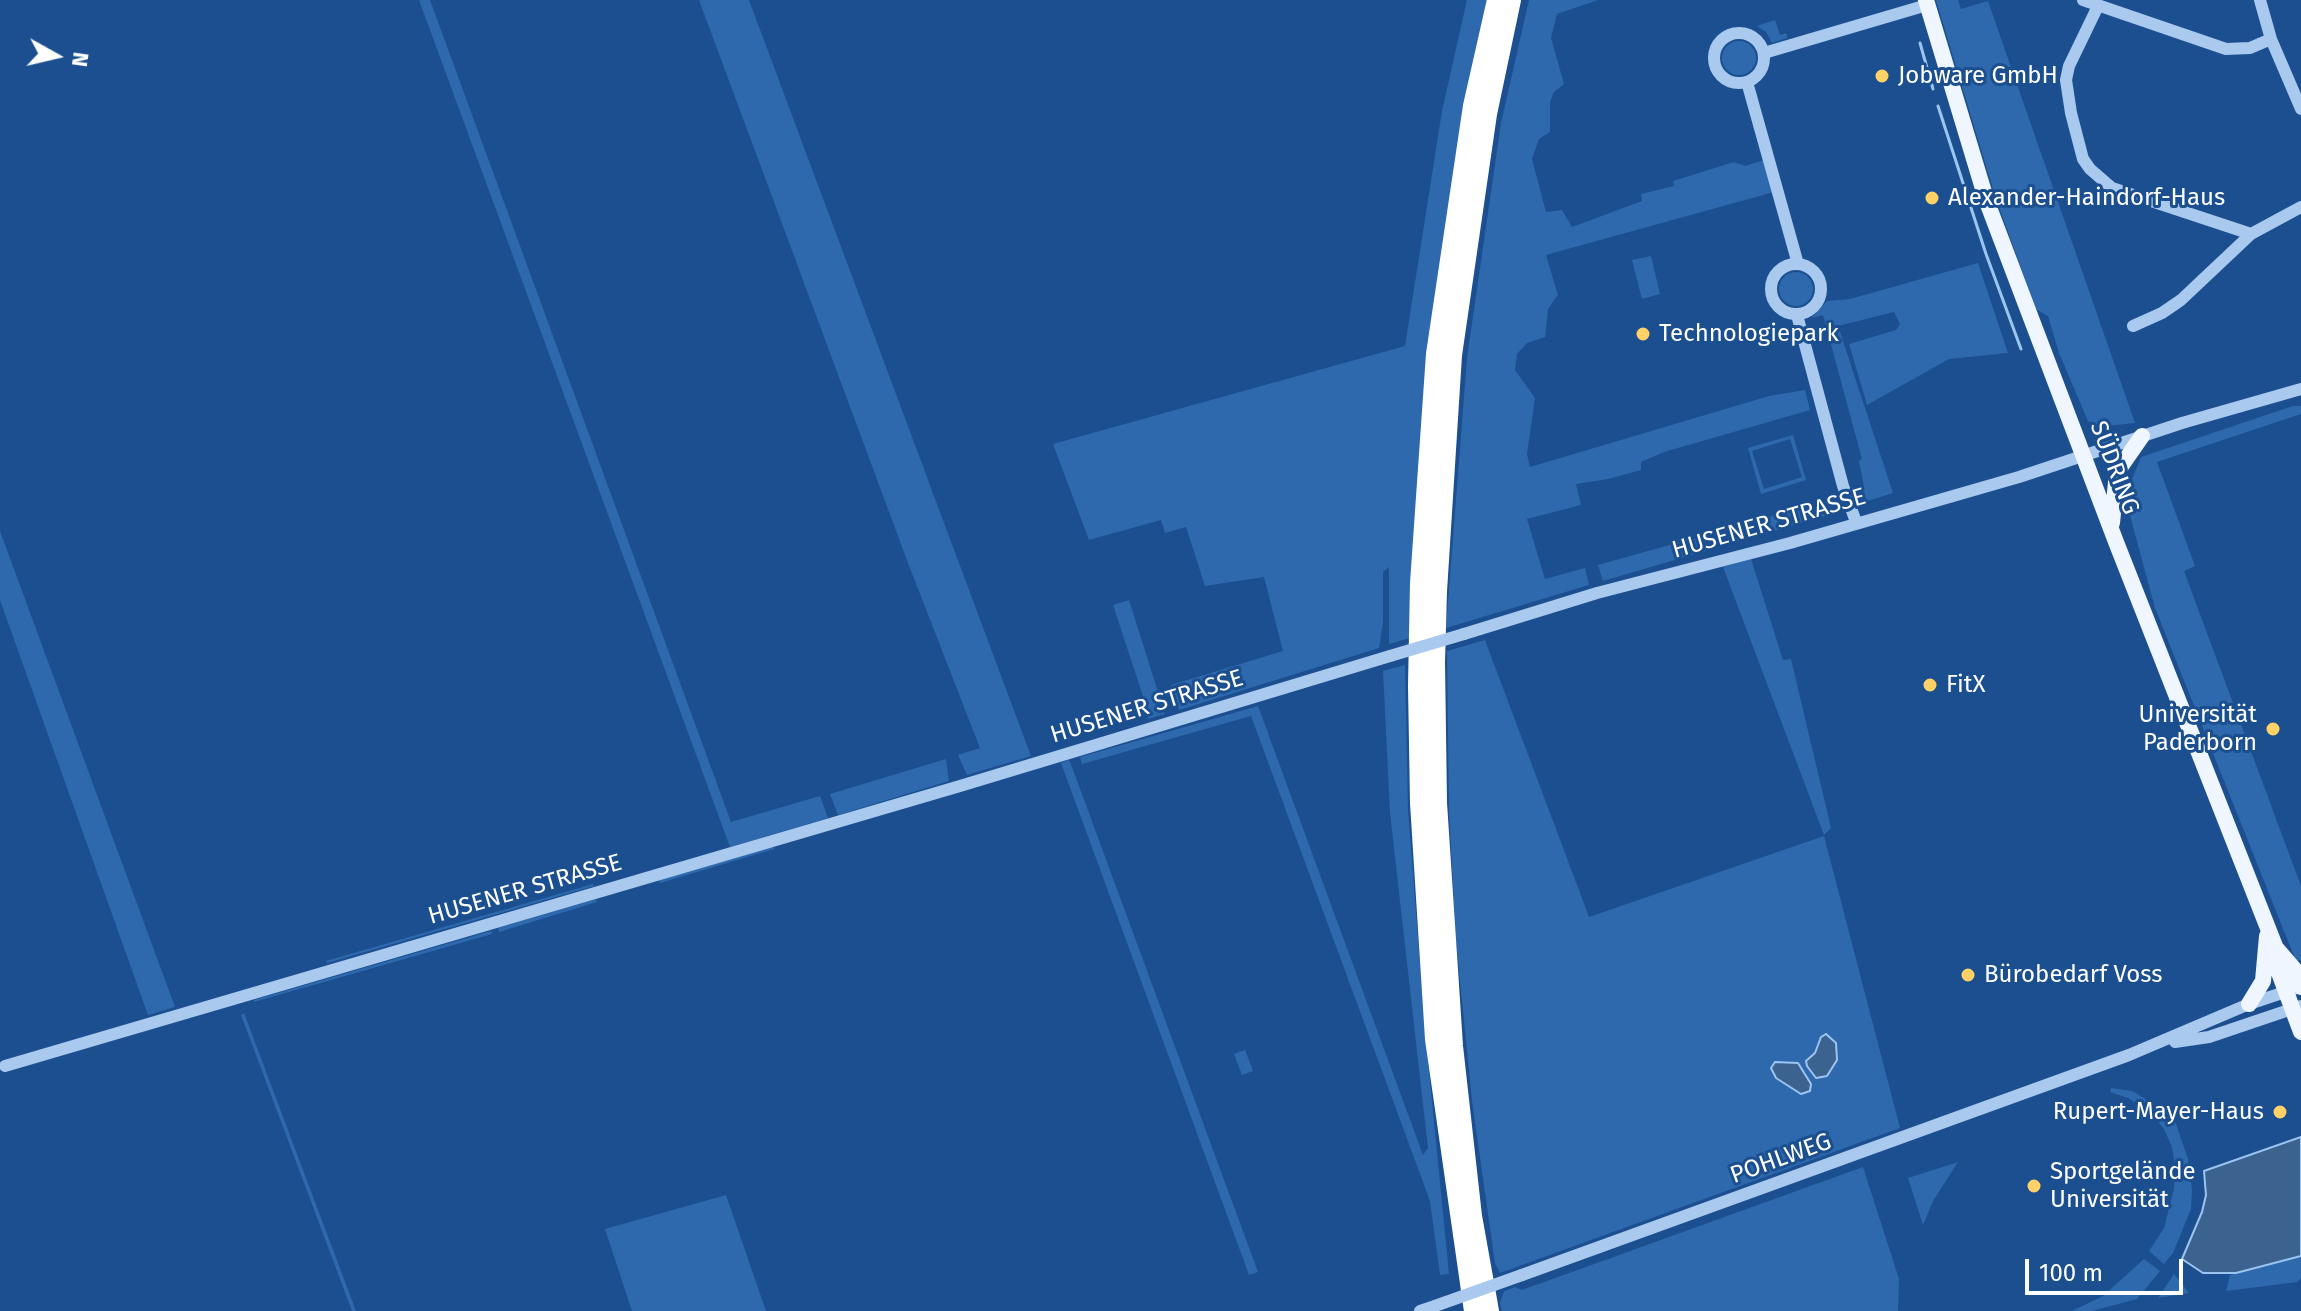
<!DOCTYPE html>
<html>
<head>
<meta charset="utf-8">
<style>
	body { margin:0 }
	#map { position:relative; width:2301px; height:1311px; overflow:hidden; background:#1b4f8f; font-family:"Fira Sans",sans-serif }
	canvas { display:block }
	.north { position:absolute; left:16px; top:16px; width:80px; height:80px; -webkit-text-stroke:6px #1b4f8f; paint-order:stroke; rotate:98deg; font-size:22px; font-weight:700; line-height:32px; text-align:center; color:#fff }
	.north::after { content:''; display:block; margin:auto; width:28px; height:36px; background:#fff; clip-path:polygon(50% 0,100% 100%,50% 72%,0 100%) }
	.scale { position:absolute; left:2025px; top:1259px; width:158px; height:36px; box-sizing:border-box; border:4px solid #fff; border-top:0; padding-left:10px; font-size:24px; line-height:28px; white-space:nowrap; color:#fff; -webkit-text-stroke:6px #1b4f8f; paint-order:stroke }
</style>
</head>
<body>
<div id="map">
<canvas width="2301" height="1311"></canvas>
<div class="north">N</div>
<div class="scale">100 m</div>
</div>
<script>
const ctx = document.querySelector('canvas').getContext('2d');
ctx.lineJoin = 'round';
function fill(path, color) { ctx.fillStyle = color; ctx.fill(path, 'evenodd'); }
const poly = rows => new Path2D(rows.map(r => 'M' + r).join(''));
function strokePath(path, color, width, dash) { ctx.strokeStyle = color; ctx.lineWidth = width; ctx.lineCap = dash ? 'butt' : 'round'; ctx.setLineDash(dash || []); ctx.stroke(path); }
function label(font, color, halo, rows, align = 'center') {
  ctx.font = font + ' "Fira Sans",sans-serif'; ctx.lineWidth = 6; ctx.setLineDash([]); ctx.textBaseline = 'middle'; ctx.strokeStyle = halo; ctx.fillStyle = color; for (const [text, x, y, turn = 0] of rows) {
    ctx.save(); ctx.translate(x, y); ctx.rotate((+turn || 0) * Math.PI / 180); ctx.textAlign = isNaN(turn) ? turn : align; if (halo) ctx.strokeText(text, 0, 0); ctx.fillText(text, 0, 0); ctx.restore();
  }
}
fill(poly([
	[419,0,430,0,731,822,820,796,828,818,730,847],
	[699,0,749,0,1031,756,967,775,958,755,980,748,908,563],
	[1467,0,1488,0,1410,638,1389,644,1389,567,1383,572,1383,623,1379,648,1179,710,1171,685,1283,651,1264,577,1205,586,1186,527,1165,533,1161,520,1089,540,1053,444,1405,346,1442,111],
	[1529,0,1598,0,1557,14,1551,38,1564,84,1554,92,1550,102,1550,132,1539,139,1532,159,1546,212,1562,210,1572,227,1642,201,1641,194,1674,186,1673,181,1734,162,1745,166,1764,160,1774,192,1546,255,1558,295,1548,309,1545,337,1527,343,1517,354,1515,370,1535,398,1527,454,1530,467,1769,396,1805,390,1810,410,1664,452,1641,462,1641,470,1608,479,1576,484,1581,505,1527,519,1545,579,1585,568,1589,585,1446,628,1467,358,1501,123],
	[1936,0,1958,0,1961,9,1988,1,2135,423,2097,427,2088,421,2059,353,2048,316,2036,309,1996,199],
	[1775,20,1780,35,1786,33,1787,35,1787,38,1772,43,1766,32,1757,26],
	'1722 58a17 17 0 1 1 34 0a17 17 0 1 1-34 0Z',
	[1651,256,1660,294,1642,299,1632,260],
	[1978,263,2008,353,1949,359,1867,405,1849,344,1896,330,1900,324,1894,312,1838,326,1893,493,1858,504,1855,498,1864,487,1859,461,1862,459,1823,315,1812,318,1827,301,1850,299],
	'1779 289a17 17 0 1 1 34 0a17 17 0 1 1-34 0Z',
	[2293,406,2301,406,2301,414,2157,462,2195,566,2184,571,2301,886,2301,960,2296,961,2155,608,2125,497,2141,457],
	[1793,435,1806,480,1761,494,1748,448],
	[1790,439,1802,477,1764,489,1752,451],
	[1830,500,1835,513,1603,581,1598,565],
	[0,531,175,1007,148,1015,0,600],
	[1751,559,1783,660,1791,659,1831,828,1824,835,1723,567],
	[1129,600,1165,714,1148,719,1142,693,1113,605],
	[1485,640,1589,917,1824,836,1900,1128,1500,1273,1495,1263,1472,1101,1456,940,1449,811,1447,651],
	[1405,665,1408,809,1426,1040,1449,1274,1440,1275,1430,1201,1251,716,1082,764,1080,757,1258,706,1423,1155,1428,1148,1390,813,1383,671],
	[946,759,949,781,838,815,830,794],
	[1069,760,1072,767,1258,1272,1249,1275,1061,763],
	[773,846,774,849,660,883,659,880],
	[593,884,594,886,327,963,326,961],
	[596,899,597,902,499,932,498,928],
	[491,931,492,934,254,1002,254,1000],
	[244,1013,356,1311,352,1311,241,1015],
	[1245,1050,1253,1071,1242,1075,1234,1054],
	[2111,1088,2132,1091,2173,1115,2188,1159,2192,1190,2191,1209,2173,1253,2164,1264,2149,1251,2164,1228,2174,1189,2175,1165,2172,1147,2164,1129,2151,1113,2128,1098,2110,1092],
	[1958,1162,1933,1201,1923,1225,1908,1178],
	[1863,1167,1899,1279,1898,1311,1502,1311,1500,1303,1504,1291,1515,1287,1522,1290],
	[726,1195,766,1311,632,1311,605,1229],
	[2301,1255,2301,1278,2297,1282,2226,1291,2230,1275],
	[2144,1259,2160,1271,2137,1299,2092,1311,2072,1311,2103,1296],
	[2174,1274,2189,1293,2158,1298]
]), '#2e69ad');
const water = poly([
	[1826,1034,1836,1043,1837,1060,1827,1076,1816,1078,1807,1066,1806,1061,1815,1053,1821,1037,1826,1034],
	[1775,1062,1798,1063,1811,1084,1810,1091,1801,1094,1776,1078,1771,1068,1775,1062],
	[2301,1137,2301,1256,2236,1273,2203,1273,2182,1259,2202,1212,2206,1195,2204,1171,2301,1137]
]);
fill(water, '#3c6290');
strokePath(water, '#9cc4f0', 2);
strokePath(poly([
	[1920,43,1933,89],
	[1938,106,1986,254,2021,349]
]), '#9cc4f0', 3);
strokePath(poly([
	[2083,0,2226,49,2250,48,2271,39],
	[2260,0,2271,39,2301,109],
	[2098,6,2069,66,2066,80,2071,113,2083,159,2090,169,2112,188,2251,234],
	'1714 58a25 25 0 1 1 50 0a25 25 0 1 1-50 0Z',
	[1764,53,1927,5],
	[1747,82,1798,264],
	'1771 289a25 25 0 1 1 50 0a25 25 0 1 1-50 0Z',
	[1797,315,1843,486,1856,522],
	[2133,326,2162,313,2181,300,2251,234,2301,207],
	[1464,634,1597,593,1790,543,2019,477,2182,423,2301,389],
	[2175,1042,2209,1037,2301,1006],
	[5,1066,960,786,1390,656],
	[1522,1275,2129,1055,2249,1004,2294,989],
	[1420,1311,1435,1306]
]), '#a9c9ee', 12);
strokePath(poly([
	[1926,0,1987,202,2116,542,2275,946,2278,970,2301,1032],
	[2112,523,2117,472,2142,436],
	[2276,948,2295,970,2301,987],
	[2249,1004,2263,981,2267,936]
]), '#f0f6ff', 16);
strokePath(poly([
	[1474,1311,1435,1039,1420,803,1418,686,1420,583,1436,354,1473,106,1497,0],
	[1489,1311,1472,1216,1453,1046,1437,803,1435,662,1437,591,1452,355,1487,114,1511,0]
]), '#fff', 20);
strokePath(poly([
	[1390,656,1464,634],
	[1435,1306,1522,1275]
]), '#a9c9ee', 12);
for (const [x, y, r, color] of [
	[1882,76,8,"#ffd166"],
	[1932,198,8,"#ffd166"],
	[1643,334,8,"#ffd166"],
	[1930,685,8,"#ffd166"],
	[2273,729,8,"#ffd166"],
	[1968,975,8,"#ffd166"],
	[2280,1112,8,"#ffd166"],
	[2034,1186,8,"#ffd166"]
]) { const dot = new Path2D(); dot.arc(x, y, r, 0, 2 * Math.PI); ctx.fillStyle = color; ctx.fill(dot); strokePath(dot, '#1b4f8f', 3); }
label('24px', '#fff', '#1b4f8f', [
	["Jobware GmbH",1898,76],
	["Alexander-Haindorf-Haus",1948,198],
	["Technologiepark",1659,334],
	["FitX",1946,685],
	["Universität",2257,715,"right"],
	["Paderborn",2257,743,"right"],
	["Bürobedarf Voss",1984,975],
	["Rupert-Mayer-Haus",2264,1112,"right"],
	["Sportgelände",2050,1172],
	["Universität",2050,1200]
], 'left');
label('24px', '#fff', '#1b4f8f', [
	["SÜDRING",2114,468,69],
	["HUSENER STRASSE",1769,524,-16],
	["HUSENER STRASSE",1147,707,-17],
	["HUSENER STRASSE",525,890,-16],
	["POHLWEG",1781,1159,-20]
]);
</script>
</body>
</html>
